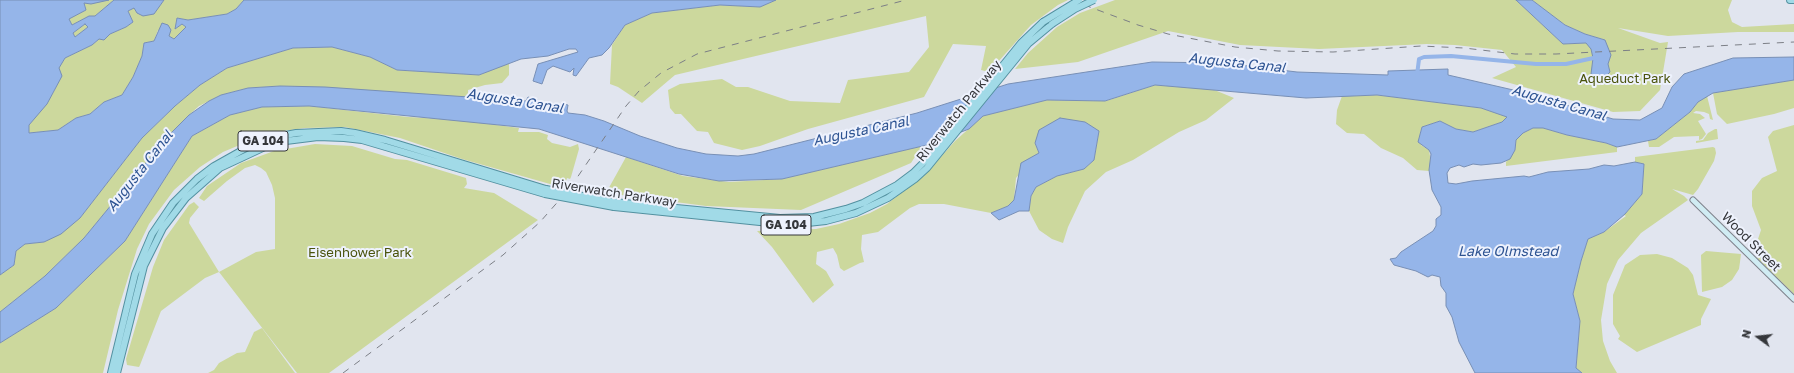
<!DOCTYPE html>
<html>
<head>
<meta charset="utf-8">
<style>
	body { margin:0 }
	#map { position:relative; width:1794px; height:373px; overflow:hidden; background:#e1e5ef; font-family:"Golos Text",sans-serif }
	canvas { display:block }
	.north { position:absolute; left:1738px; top:317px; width:40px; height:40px; -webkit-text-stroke:3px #eef2fd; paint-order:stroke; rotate:285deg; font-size:11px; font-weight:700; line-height:16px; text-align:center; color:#35373b }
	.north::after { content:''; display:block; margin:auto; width:14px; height:18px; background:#35373b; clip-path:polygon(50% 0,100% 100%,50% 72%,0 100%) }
</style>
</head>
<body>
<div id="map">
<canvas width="1794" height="373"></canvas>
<div class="north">N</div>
</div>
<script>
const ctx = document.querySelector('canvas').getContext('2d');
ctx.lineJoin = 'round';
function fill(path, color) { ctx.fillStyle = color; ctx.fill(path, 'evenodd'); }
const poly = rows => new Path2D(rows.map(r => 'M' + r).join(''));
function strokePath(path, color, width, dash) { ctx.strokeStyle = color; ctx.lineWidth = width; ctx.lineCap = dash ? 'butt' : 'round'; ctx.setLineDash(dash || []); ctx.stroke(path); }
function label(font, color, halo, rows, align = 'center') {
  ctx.font = font + ' "Golos Text",sans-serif'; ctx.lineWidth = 4; ctx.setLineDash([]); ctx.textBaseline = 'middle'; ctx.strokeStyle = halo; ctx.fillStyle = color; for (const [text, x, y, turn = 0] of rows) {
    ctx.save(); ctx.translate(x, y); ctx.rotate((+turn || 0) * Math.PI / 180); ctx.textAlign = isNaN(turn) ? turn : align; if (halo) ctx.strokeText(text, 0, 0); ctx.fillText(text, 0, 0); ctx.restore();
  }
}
fill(poly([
	[109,0,114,0,95,16,89,16,72,25,68,19,86,10,84,3],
	[164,0,244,0,236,9,227,14,188,20,177,18,176,28,182,24,186,27,174,39,158,30,154,41,144,43,142,56,133,77,122,95,104,102,90,114,76,118,58,130,28,133,29,125,53,93,57,85,58,68,65,58,92,45,99,39,104,39,110,34,126,27,133,22,128,11,134,7,153,14],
	[776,0,1068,0,1058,5,1031,25,989,72,981,70,986,46,953,44,924,97,808,129,760,146,742,150,714,143,708,132,697,131,681,114,675,114,670,108,668,90,680,84,722,79,736,87,748,87,790,101,840,103,848,80,909,72,929,47,926,16,675,75,642,103,618,87,610,84,612,45,625,25,652,13,720,5,760,7],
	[1115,0,1516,0,1563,44,1586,43,1605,40,1585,34,1565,25,1532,0,1732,0,1728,10,1732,22,1742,27,1794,24,1794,32,1738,32,1668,36,1618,28,1660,43,1668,42,1660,90,1640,111,1613,112,1492,78,1516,67,1502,50,1455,45,1427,44,1319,49,1240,45,1168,31,1078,62,1015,69,1028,53,1057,27,1080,13],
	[85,24,88,27,75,37,73,33],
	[332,47,370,57,397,70,479,75,509,62,509,75,502,83,485,85,468,90,468,98,280,86,248,88,221,95,199,106,189,115,168,136,84,238,45,276,0,312,0,275,14,265,16,251,25,244,44,242,80,218,142,138,175,106,200,85,227,68,293,48],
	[1794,80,1794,108,1774,114,1727,124,1717,114,1713,93],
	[1155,85,1212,89,1234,98,1206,120,1179,132,1133,160,1106,172,1085,191,1068,227,1063,243,1052,239,1039,230,1029,211,1031,196,1036,187,1057,176,1084,169,1094,160,1099,131,1035,143,1039,153,1016,178,1014,200,1008,206,991,213,944,204,919,204,910,208,878,232,862,235,861,249,864,262,860,263,844,271,840,268,837,255,833,248,817,252,816,264,826,271,834,285,813,303,772,247,757,231,816,229,839,224,870,213,887,204,925,175,955,141,983,116,1047,100,1106,101],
	[1377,95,1481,108,1508,117,1502,122,1473,132,1456,129,1440,121,1422,127,1420,133,1421,145,1429,150,1431,162,1429,171,1417,170,1403,158,1381,148,1364,134,1347,133,1336,124,1337,110,1342,96],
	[1707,96,1713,120,1710,119,1709,114,1704,112,1696,111,1693,113,1700,114,1705,118,1698,121,1706,134,1702,139,1699,140,1699,136,1674,137,1659,147,1649,147,1648,141,1656,139,1690,112,1698,102],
	[309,106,408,117,461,120,519,128,518,132,539,132,548,135,547,139,552,143,570,147,578,144,579,149,571,177,570,179,567,178,564,188,462,159,400,138,345,127,305,128,268,133,223,152,200,167,174,190,149,224,137,249,118,310,103,373,0,373,0,343,56,308,125,241,192,136,230,115,262,107],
	[1794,125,1794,294,1758,259,1756,253,1757,242,1761,230,1752,206,1752,191,1762,178,1777,171,1768,137,1773,131],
	[1533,128,1543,128,1567,135,1606,143,1617,147,1617,152,1506,166,1506,162,1515,150,1516,140,1523,133],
	[1715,129,1717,129,1718,139,1696,143,1696,141,1703,140,1708,133],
	[315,144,352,146,395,159,407,160,466,178,467,184,464,188,494,193,538,220,329,373,297,373,219,272,205,278,161,311,140,365,139,367,127,365,126,359,153,267,164,240,189,205,194,202,199,207,190,218,189,223,219,272,256,252,275,249,275,198,272,185,266,172,261,168,255,165,245,168,227,181,204,201,199,198,207,186,241,163,274,151],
	[922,146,911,163,801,210,706,206,606,193,626,157,683,176,729,182,782,179],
	[1713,147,1715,148,1716,153,1714,161,1698,189,1693,195,1672,189,1684,196,1688,200,1641,233,1618,260,1607,284,1601,320,1603,341,1610,361,1617,373,1582,373,1576,368,1580,321,1573,294,1581,260,1588,239,1604,232,1626,216,1624,215,1642,194,1644,164,1635,162,1635,157],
	[1706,251,1741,254,1740,262,1739,269,1732,280,1722,287,1702,292,1701,255],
	[1657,254,1672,258,1688,268,1693,275,1698,295,1711,299,1701,319,1701,325,1637,352,1618,339,1620,336,1613,324,1613,295,1625,265,1640,255],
	[262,328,295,373,208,373,214,370,219,363,237,353,245,352,254,332]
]), '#ccd89d');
const water = poly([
	[0,0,109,0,91,4,84,3,86,10,69,19,72,25,89,16,95,16,114,0,164,0,154,14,143,16,137,13,134,8,128,11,133,22,126,27,110,34,104,40,99,39,92,45,65,58,59,68,62,76,47,104,29,125,29,133,58,130,76,118,90,114,104,102,122,95,133,77,142,56,144,43,154,41,162,23,168,25,171,30,169,36,174,39,186,27,182,24,175,29,177,18,188,20,227,14,236,9,244,0,776,0,760,7,720,5,652,13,625,25,609,48,602,55,589,58,576,76,573,75,574,68,570,72,553,66,547,70,542,84,533,81,538,64,578,52,576,49,569,49,548,56,521,59,479,75,397,70,370,57,332,47,293,48,227,68,200,85,175,106,142,138,80,218,61,234,44,242,25,244,16,251,14,265,0,275,0,0],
	[85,24,88,27,75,37,73,33,85,24],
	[1516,0,1532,0,1565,25,1585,34,1605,40,1611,55,1608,64,1610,72,1607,75,1607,83,1596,81,1595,76,1591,74,1593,58,1591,49,1586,43,1563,44,1516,0],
	[1794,57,1794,80,1713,93,1698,102,1690,112,1656,139,1617,147,1606,143,1567,135,1543,128,1533,128,1523,133,1516,140,1515,150,1510,159,1501,163,1481,165,1473,164,1464,167,1459,165,1450,168,1447,173,1448,183,1456,184,1472,181,1524,176,1529,177,1548,172,1589,169,1604,165,1614,166,1635,162,1644,164,1642,194,1625,214,1604,232,1588,239,1581,261,1573,294,1580,321,1576,368,1582,373,1475,373,1459,342,1452,317,1446,306,1446,293,1441,286,1440,277,1432,275,1428,277,1416,271,1394,265,1390,259,1396,258,1401,252,1433,231,1436,226,1436,219,1441,215,1441,207,1432,190,1429,170,1431,154,1429,150,1418,142,1422,127,1440,121,1456,129,1473,132,1502,122,1507,117,1481,108,1377,95,1306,98,1155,85,1105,101,1047,100,983,116,969,129,927,145,782,179,719,181,679,174,539,129,309,106,262,107,230,115,192,136,125,241,56,308,0,343,0,312,45,276,84,238,168,136,189,115,209,101,221,95,248,88,280,86,325,87,526,101,528,97,538,100,537,104,545,107,561,109,563,104,568,105,567,111,568,113,585,115,604,121,640,136,677,148,706,154,738,156,754,154,917,113,1008,84,1152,62,1224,63,1297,72,1388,75,1388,71,1448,69,1448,75,1522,92,1613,119,1640,120,1662,108,1672,87,1684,74,1733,58,1794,57],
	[1060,118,1085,122,1099,131,1094,160,1084,169,1057,176,1036,187,1031,196,1029,211,1019,211,999,220,991,213,1008,206,1014,200,1021,163,1039,153,1035,143,1039,130,1060,118]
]);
fill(water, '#95b5e9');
strokePath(water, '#788fb5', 1);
strokePath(poly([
	[1417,75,1419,59,1424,57,1451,56,1536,64,1566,64,1598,57]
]), '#95b5e9', 4);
const secondary = poly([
	[1693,200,1794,299]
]);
const primary = poly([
	[1790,0,1794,0],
	[614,202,780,218,814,217,846,209,863,203,897,185,913,173,928,158,1021,43,1043,22],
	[614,207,789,225,826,221,856,213,888,198,915,179,927,168,1028,44,1052,24],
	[111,373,135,274,152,234,173,203,197,179,214,166,246,148,275,137,296,133,341,131,355,133,385,140,546,189],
	[117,373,144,266,163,228,186,198,220,168,265,147,286,141,318,137,344,138,362,140,545,194]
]);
strokePath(secondary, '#7f828c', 7);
strokePath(primary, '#5391a0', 8);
strokePath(secondary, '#d0ecf3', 5);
strokePath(primary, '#a1dae7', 6);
strokePath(poly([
	[1071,0,1138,25,1168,34,1235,47,1278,51,1333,52,1421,46,1464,48,1515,54,1556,54,1794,42],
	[343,373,503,255,540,222,570,188,626,106,639,91,661,73,697,54,906,0]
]), '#7c7f86', 1, [7, 7]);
const primaryBridge = poly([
	[1043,22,1079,0],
	[1052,24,1075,9,1094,0],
	[546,189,614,202],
	[545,194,614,207]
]);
strokePath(primaryBridge, '#5391a0', 8, []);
strokePath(primaryBridge, '#a1dae7', 6);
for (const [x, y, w] of [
	[263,141,50],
	[786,225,50]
]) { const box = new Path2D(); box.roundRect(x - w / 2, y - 10, w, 20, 3); ctx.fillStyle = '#eef2fd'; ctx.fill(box); strokePath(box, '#35373b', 1); }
label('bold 12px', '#35373b', null, [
	["GA 104",263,141],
	["GA 104",786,225]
]);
label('13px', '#4a530c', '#eef2fd', [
	["Aqueduct Park",1625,79],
	["Eisenhower Park",360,253]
]);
label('13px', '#35373b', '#eef2fd', [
	["Riverwatch Parkway",959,111,-51],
	["Riverwatch Parkway",614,193,9],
	["Wood Street",1751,242,45]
]);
label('italic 14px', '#2d5392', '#eef2fd', [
	["Augusta Canal",1237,63,6],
	["Augusta Canal",515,101,9],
	["Augusta Canal",1559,103,16],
	["Augusta Canal",861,131,-12],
	["Augusta Canal",140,171,-52],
	["Lake Olmstead",1508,252]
]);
</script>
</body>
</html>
